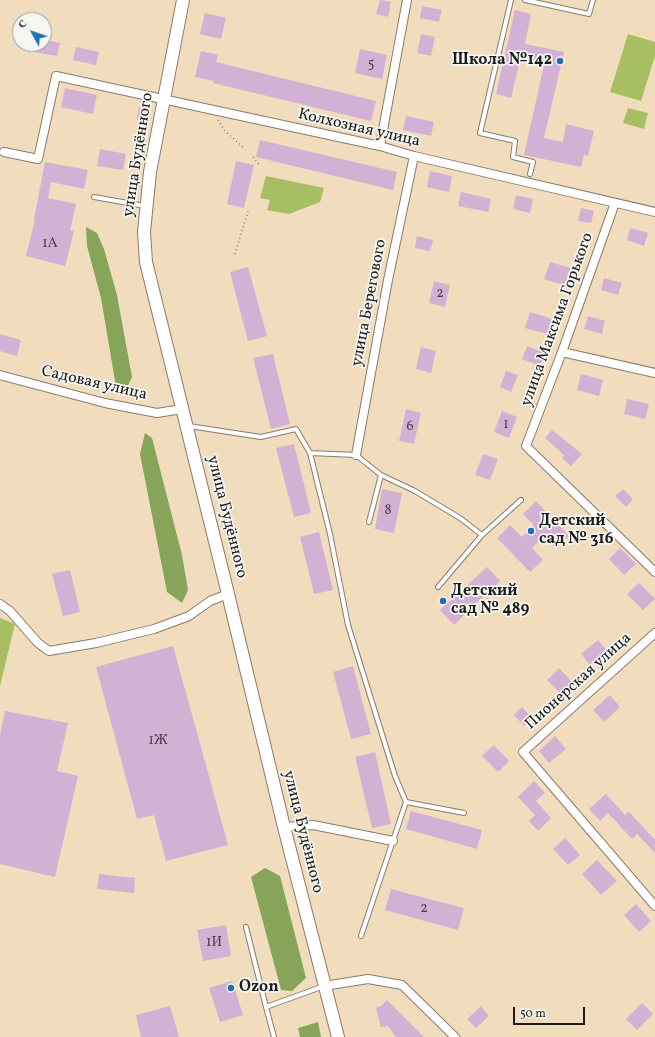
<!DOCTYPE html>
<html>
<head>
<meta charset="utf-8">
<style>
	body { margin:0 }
	#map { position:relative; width:655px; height:1037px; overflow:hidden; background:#f2dcbe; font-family:Vollkorn,serif }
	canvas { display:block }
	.north { position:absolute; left:12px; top:12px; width:40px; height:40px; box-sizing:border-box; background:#f6f6f2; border:1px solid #9f9f9c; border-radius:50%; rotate:310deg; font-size:11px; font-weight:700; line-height:16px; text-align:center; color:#1c1c1c }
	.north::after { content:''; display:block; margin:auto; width:14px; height:18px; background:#1f6fb2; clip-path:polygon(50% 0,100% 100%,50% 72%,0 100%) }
	.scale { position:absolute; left:513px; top:1007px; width:72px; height:18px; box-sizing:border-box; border:2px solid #1c1c1c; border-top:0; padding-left:5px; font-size:12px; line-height:14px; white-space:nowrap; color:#1c1c1c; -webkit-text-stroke:3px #f6f6f2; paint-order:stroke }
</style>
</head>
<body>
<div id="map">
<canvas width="655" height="1037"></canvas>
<div class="north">С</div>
<div class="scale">50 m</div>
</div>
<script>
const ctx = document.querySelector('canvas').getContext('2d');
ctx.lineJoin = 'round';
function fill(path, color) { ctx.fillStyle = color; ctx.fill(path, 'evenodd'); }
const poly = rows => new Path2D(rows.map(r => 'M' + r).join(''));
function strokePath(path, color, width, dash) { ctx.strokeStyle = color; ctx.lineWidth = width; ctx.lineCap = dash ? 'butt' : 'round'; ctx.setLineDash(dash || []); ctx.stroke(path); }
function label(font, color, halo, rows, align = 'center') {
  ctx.font = font + ' Vollkorn,serif'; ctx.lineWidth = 3.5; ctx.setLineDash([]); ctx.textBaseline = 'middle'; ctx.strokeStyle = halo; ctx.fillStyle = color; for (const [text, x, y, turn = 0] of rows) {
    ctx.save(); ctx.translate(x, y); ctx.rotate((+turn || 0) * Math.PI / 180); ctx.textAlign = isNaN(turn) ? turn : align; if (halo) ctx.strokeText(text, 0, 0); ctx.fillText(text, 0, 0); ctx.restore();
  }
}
fill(poly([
	[628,34,655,42,655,56,641,101,610,92],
	[628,108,648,113,644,129,623,123],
	[266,176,324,188,320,202,289,214,267,210,270,200,260,198],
	[0,618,15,624,0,686]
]), '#a8be63');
fill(poly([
	[86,227,97,233,104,249,117,295,132,377,124,394,116,387,101,298,87,246],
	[145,433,152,438,182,555,188,590,182,603,167,592,140,454],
	[265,868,280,876,306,978,292,991,281,990,251,877],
	[318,1022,321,1037,300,1037,298,1028]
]), '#86a559');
fill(poly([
	[380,0,391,2,388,17,376,14],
	[422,6,442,10,439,22,420,18],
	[515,10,531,14,525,44,564,52,544,138,563,142,566,124,594,131,588,156,584,155,581,167,524,155,544,65,520,60,511,98,496,94],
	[205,13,226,18,221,39,200,34],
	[421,34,435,37,431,56,417,53],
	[44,40,60,43,57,56,34,52,36,44,44,44],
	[76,47,99,52,96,65,73,60],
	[360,49,387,55,382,79,355,73],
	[201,51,218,55,216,62,376,101,371,121,213,83,214,81,195,77],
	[65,88,97,95,93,114,61,107],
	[139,107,147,108,145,121,137,120],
	[406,116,434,122,431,136,403,130],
	[260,140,397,172,393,190,256,157],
	[100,149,126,154,123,170,97,166],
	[236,161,254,165,244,208,227,204],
	[45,162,88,170,84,189,51,182,48,198,76,204,70,230,74,231,65,266,26,256,35,219,34,219],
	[430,171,452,176,449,192,427,187],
	[461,192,491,199,488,212,458,206],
	[516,195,533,199,530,213,513,209],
	[581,208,594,211,591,223,578,221],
	[630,228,648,233,644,246,627,240],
	[417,236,433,240,430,251,415,248],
	[550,262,574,269,569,287,544,279],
	[248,267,267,336,248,341,230,272],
	[604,278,622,283,618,295,601,290],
	[434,281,450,285,445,307,429,303],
	[530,312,552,319,547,334,525,328],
	[588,316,605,321,602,334,584,329],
	[0,334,21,340,17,356,0,351],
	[527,346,545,353,540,366,522,359],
	[421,347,436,351,431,373,416,369],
	[273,354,290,424,271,429,253,358],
	[506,371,518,375,511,392,500,387],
	[581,374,603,380,599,396,577,390],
	[627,399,649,404,645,419,624,414],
	[406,409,421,413,414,444,399,441],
	[502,411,517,417,509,438,494,432],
	[552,430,582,454,571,466,562,458,564,455,545,438],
	[294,444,311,513,294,517,276,448],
	[483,454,498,459,490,480,475,475],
	[382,489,402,493,394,533,375,529],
	[623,489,633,499,626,507,615,496],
	[536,501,569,536,555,548,544,536,532,548,543,560,530,572,497,538,510,525,522,537,534,525,523,514],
	[319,532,333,590,314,594,300,537],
	[620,548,636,564,624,575,609,559],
	[487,567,500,581,454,625,440,610],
	[70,570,80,612,63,616,52,574],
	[639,583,655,599,643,610,627,594],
	[598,640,608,652,591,666,581,654],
	[173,646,228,845,166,861,154,815,137,819,96,667],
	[353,666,371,734,351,739,333,672],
	[559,668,574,684,563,696,547,680],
	[610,695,620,707,604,722,593,710],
	[522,707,533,719,524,726,514,715],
	[5,711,68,723,57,771,78,776,55,877,0,864,0,735],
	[555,736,566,749,549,763,539,751],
	[494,745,509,761,498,772,482,756],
	[375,752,391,824,372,828,355,757],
	[534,781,545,793,536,801,551,818,538,831,529,821,535,815,518,797],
	[606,794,625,815,629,812,655,840,655,853,637,834,632,839,608,813,600,821,589,809],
	[411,811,482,830,477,849,406,829],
	[565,838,580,855,568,865,553,849],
	[597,860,617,881,601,895,582,874],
	[99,874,135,878,134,893,97,889],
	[391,889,464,908,458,930,385,910],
	[636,904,651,921,639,932,624,915],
	[226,925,231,956,203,961,197,930],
	[232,981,243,1015,220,1022,209,988],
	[387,1000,424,1037,396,1037,388,1026,381,1027,376,1008,381,1006],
	[642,1003,653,1014,637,1030,626,1019],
	[170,1006,179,1037,141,1037,136,1015],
	[481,1006,489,1016,476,1028,467,1019]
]), '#d2b1d5');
const service = poly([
	[511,0,480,133,515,141,513,157,533,162,530,174],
	[525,0,589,14,593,0],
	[94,197,145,206],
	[189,426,261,437,296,429,310,453,356,455,381,475,415,491,460,518,482,535],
	[310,453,330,534,348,625,395,776,406,802,464,813],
	[369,522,381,475],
	[438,587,482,535,521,500],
	[246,927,266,1007],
	[361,936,406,802],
	[274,1037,266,1007,324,986]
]);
const minor = poly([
	[380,146,407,0],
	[4,152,38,159,56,76,380,146,414,156,655,212],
	[615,203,562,352,526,446,655,572],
	[562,352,655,373],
	[0,375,105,403,157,413,182,409],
	[356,455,388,280,414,156],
	[0,604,10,611,38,643,49,651,96,643,154,629,189,616,210,601,228,594],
	[655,633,523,752,655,906],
	[284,827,313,825,393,841],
	[324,986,368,979,402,985,455,1037]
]);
const primary = poly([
	[183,0,150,172,144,232,146,262,228,594,284,827,338,1037]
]);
strokePath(service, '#877c6d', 6);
strokePath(minor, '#877c6d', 10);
strokePath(primary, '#877c6d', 14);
strokePath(poly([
	[218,120,224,130,245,149],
	[253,157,260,166],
	[235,254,249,208]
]), '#877c6d', 1.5, [1, 3]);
strokePath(service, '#fff', 4);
strokePath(minor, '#fff', 8);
strokePath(primary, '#fff', 12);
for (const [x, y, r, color] of [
	[560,61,4,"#1f6fb2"],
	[531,531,4,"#1f6fb2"],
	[443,601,4,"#1f6fb2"],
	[231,988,4,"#1f6fb2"]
]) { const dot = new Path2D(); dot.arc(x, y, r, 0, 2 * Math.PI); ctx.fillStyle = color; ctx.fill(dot); strokePath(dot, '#f6f6f2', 1.5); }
label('14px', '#4a414a', null, [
	["5",371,64],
	["1А",50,244],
	["2",440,294],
	["1",506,425],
	["6",410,427],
	["8",388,511],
	["1Ж",158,741],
	["2",424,909],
	["1И",214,943]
]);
label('bold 16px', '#1c1c1c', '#f6f6f2', [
	["Школа №142",552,61,"right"],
	["Детский",539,522],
	["сад № 316",539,540],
	["Детский",451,592],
	["сад № 489",451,610],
	["Ozon",239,988]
], 'left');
label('16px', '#1c1c1c', '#f6f6f2', [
	["Колхозная улица",359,129,13],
	["улица Будённого",139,155,-81],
	["улица Берегового",370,303,-79],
	["улица Максима Горького",558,320,-70],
	["Садовая улица",94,384,13],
	["улица Будённого",226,517,76],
	["Пионерская улица",579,682,-42],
	["улица Будённого",302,832,76]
]);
</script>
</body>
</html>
